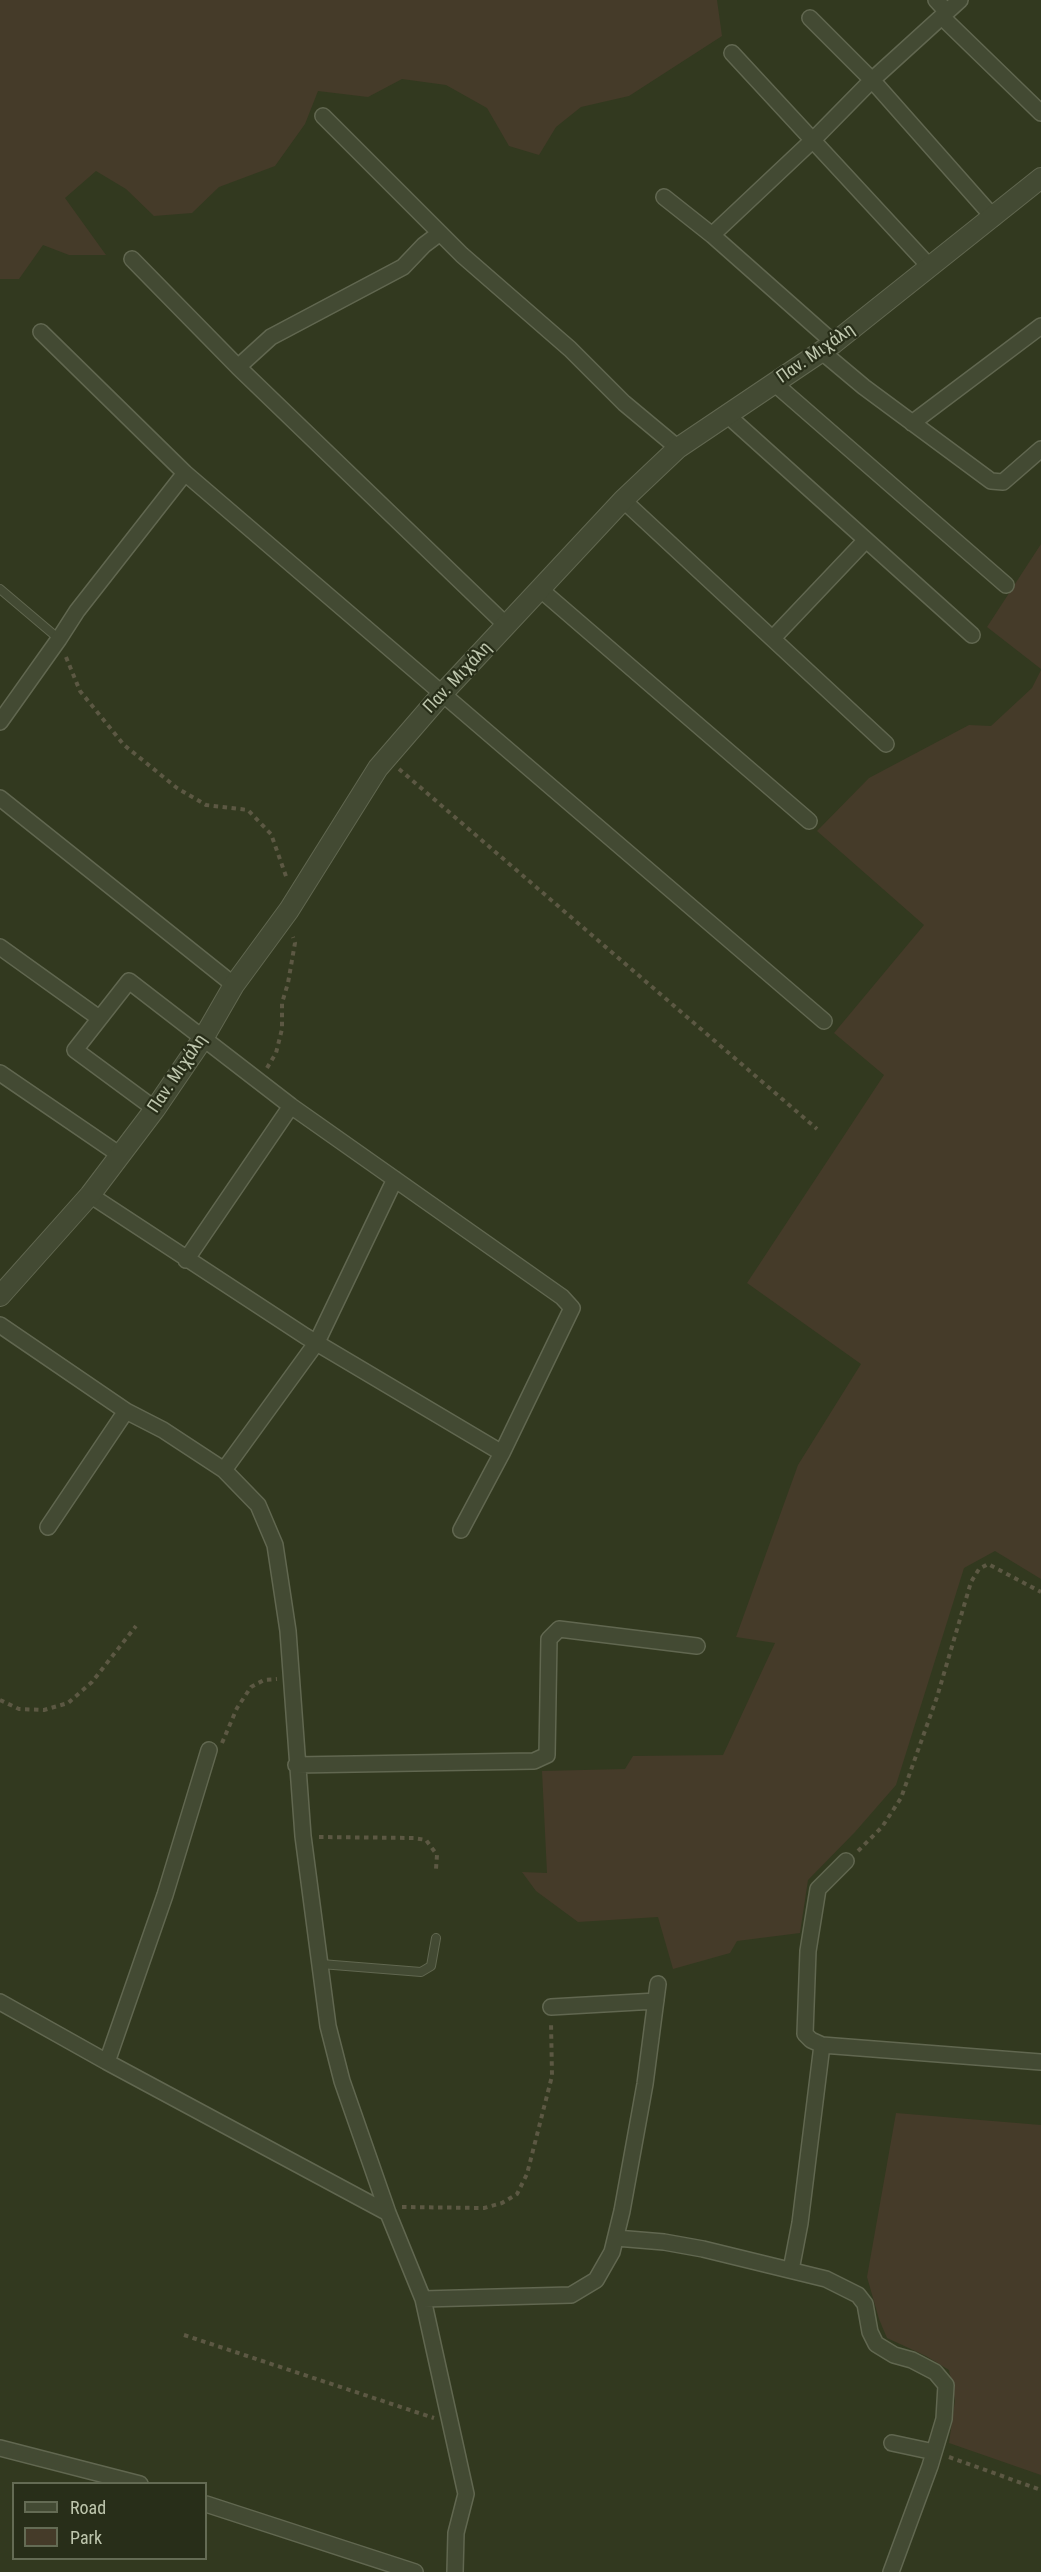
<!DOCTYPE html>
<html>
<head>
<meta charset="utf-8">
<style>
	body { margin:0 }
	#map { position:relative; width:1041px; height:2572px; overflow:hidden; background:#32391f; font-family:"Roboto Condensed",sans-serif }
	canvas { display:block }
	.legend { position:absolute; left:12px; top:2482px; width:195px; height:78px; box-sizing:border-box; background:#282e19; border:2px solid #646b54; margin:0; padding:8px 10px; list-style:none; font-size:18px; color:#bec6ad }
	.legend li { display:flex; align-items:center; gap:12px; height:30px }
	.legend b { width:30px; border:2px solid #646b54 }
</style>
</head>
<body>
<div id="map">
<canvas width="1041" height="2572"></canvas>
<ul class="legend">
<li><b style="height:8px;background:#434a33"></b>Road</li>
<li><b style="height:16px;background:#453b29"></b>Park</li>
</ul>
</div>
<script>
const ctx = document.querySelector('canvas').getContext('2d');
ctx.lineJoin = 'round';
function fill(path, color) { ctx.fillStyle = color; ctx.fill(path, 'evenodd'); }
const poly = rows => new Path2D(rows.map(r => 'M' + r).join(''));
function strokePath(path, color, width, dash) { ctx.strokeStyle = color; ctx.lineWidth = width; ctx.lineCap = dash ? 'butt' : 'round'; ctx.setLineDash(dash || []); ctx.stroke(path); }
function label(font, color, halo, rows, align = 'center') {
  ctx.font = font + ' "Roboto Condensed",sans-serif'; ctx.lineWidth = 4.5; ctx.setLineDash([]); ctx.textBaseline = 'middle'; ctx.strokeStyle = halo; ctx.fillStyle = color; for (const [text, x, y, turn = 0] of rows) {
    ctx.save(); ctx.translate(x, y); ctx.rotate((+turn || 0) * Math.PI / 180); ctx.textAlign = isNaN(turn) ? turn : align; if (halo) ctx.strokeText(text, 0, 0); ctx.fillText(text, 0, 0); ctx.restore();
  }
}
fill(poly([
	[0,0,717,0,722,36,629,96,581,107,556,127,539,155,509,146,487,108,446,85,402,79,368,97,318,91,305,124,275,166,219,187,192,213,154,216,126,189,96,171,65,198,106,255,69,255,43,245,19,279,0,279],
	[1041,544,1041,669,987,627],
	[1041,670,1041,1579,995,1551,964,1568,896,1785,855,1832,808,1880,800,1933,737,1941,730,1953,673,1969,658,1917,578,1922,536,1891,522,1872,547,1873,542,1771,625,1769,633,1756,723,1755,775,1643,736,1637,798,1465,861,1364,747,1283,884,1075,834,1033,924,925,817,831,869,778,969,725,991,726,1032,688],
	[896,2113,1041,2125,1041,2475,949,2443,955,2400,949,2370,926,2356,887,2338,879,2319,867,2277]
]), '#453b29');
const service = poly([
	[0,589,59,639],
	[321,1964,421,1972,431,1966,436,1938]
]);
const minor = poly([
	[936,0,947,12],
	[942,17,1041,113],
	[810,18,872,80,994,218],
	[732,53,930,267],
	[323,116,462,255,570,349,624,403,678,448],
	[664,197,712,235],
	[132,259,238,367,507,626],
	[41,332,185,473,824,1021],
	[834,343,712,235,813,140,872,80,960,0],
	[821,351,864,387,991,481,1003,482,1041,449],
	[238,367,271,337,403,267,424,245,440,233],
	[774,383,1006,585],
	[726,414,972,635],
	[912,423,1041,326],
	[623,500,886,744],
	[541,590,809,821],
	[773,638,865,541],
	[0,722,59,639,77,611,185,473],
	[0,798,234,985],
	[0,947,99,1018],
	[0,1073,120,1155],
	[155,1109,75,1050,129,981,291,1106,562,1297,572,1308,502,1453,461,1530],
	[90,1195,305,1336,502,1453],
	[186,1260,291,1106],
	[0,1325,126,1411,163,1430,224,1470,258,1505,275,1545,288,1631,303,1836,328,2026,342,2081,388,2213,423,2299,466,2494,456,2533,455,2572],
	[224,1470,317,1342,395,1179],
	[48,1527,126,1411],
	[209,1750,165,1895,107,2062,388,2213],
	[296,1765,534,1761,547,1755,549,1639,559,1629,697,1646],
	[0,2002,107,2062],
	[551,2007,656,2001],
	[822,2045,1041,2062],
	[616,2238,664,2242,703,2249,826,2279,858,2295,865,2304,870,2332,876,2344,894,2355,912,2360,935,2372,946,2385,944,2419,930,2466,891,2572],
	[791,2270,800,2223,822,2045,811,2040,805,2034,808,1951,818,1889,846,1861],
	[423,2299,571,2295,596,2280,612,2252,622,2211,645,2084,658,1984],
	[892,2443,934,2452],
	[0,2448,140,2484],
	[206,2504,415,2572]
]);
const tertiary = poly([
	[0,1296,90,1195,155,1109,204,1037,234,985,289,910,378,768,442,694,623,500,678,448,834,343,1041,178]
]);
strokePath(service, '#616750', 10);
strokePath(minor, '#616750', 18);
strokePath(tertiary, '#616750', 22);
strokePath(poly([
	[66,657,80,691,124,745,177,788,206,805,248,810,271,834,287,879],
	[399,769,817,1129],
	[267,1068,276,1053,282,1029,282,1003,288,983,295,943,293,937],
	[0,1700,19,1709,44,1710,68,1703,92,1682,136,1626],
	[222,1743,237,1708,251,1687,264,1680,277,1679],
	[319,1837,414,1838,426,1840,437,1855,436,1869],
	[858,1851,882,1827,901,1798,937,1697,971,1582,979,1569,988,1564,1041,1592],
	[402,2207,484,2208,502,2203,517,2194,527,2174,552,2076,551,2022],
	[184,2335,434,2418],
	[949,2457,1041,2490]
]), '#5c5843', 4, [4.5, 4.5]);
strokePath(service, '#434a33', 8);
strokePath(minor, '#434a33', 15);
strokePath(tertiary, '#434a33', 20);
label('18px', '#bec6ad', '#282e19', [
	["Παν. Μιχάλη",816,354,-35],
	["Παν. Μιχάλη",458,678,-47],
	["Παν. Μιχάλη",178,1074,-56]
]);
</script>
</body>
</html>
